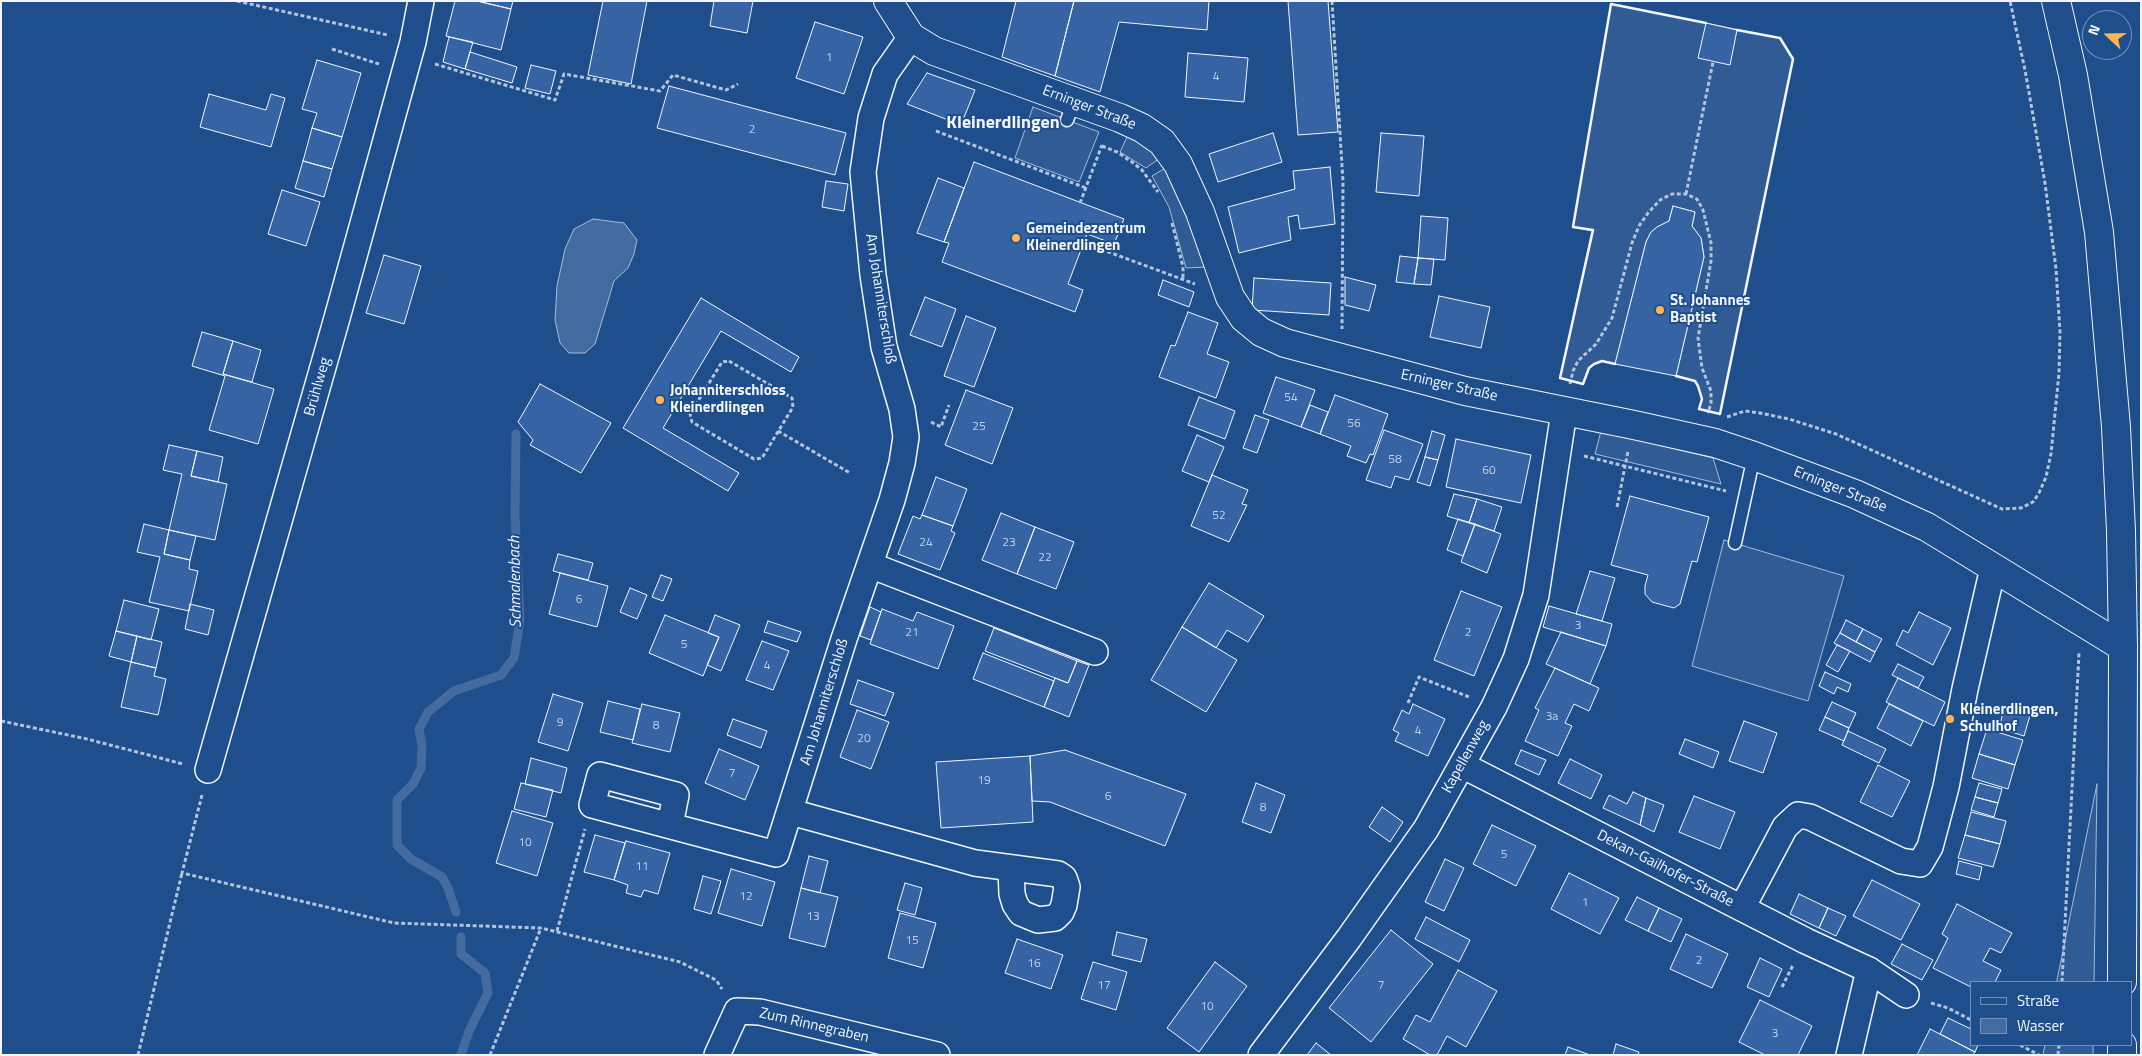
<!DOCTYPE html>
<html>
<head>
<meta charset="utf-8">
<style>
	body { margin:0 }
	#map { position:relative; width:2142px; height:1056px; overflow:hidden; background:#1f4e8c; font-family:"Titillium Web",sans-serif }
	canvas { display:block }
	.frame { position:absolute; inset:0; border:2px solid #f2f6ff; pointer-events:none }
	.legend { position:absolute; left:1970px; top:981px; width:162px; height:65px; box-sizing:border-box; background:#1f4e8c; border:1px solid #7391ba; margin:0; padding:6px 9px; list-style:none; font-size:15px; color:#f2f6ff }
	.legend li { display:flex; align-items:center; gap:10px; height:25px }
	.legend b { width:25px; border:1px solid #7391ba }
	.north { position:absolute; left:2082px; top:10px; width:50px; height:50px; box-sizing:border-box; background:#1f4e8c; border:1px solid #7391ba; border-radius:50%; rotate:291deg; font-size:14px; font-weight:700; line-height:20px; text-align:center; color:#f2f6ff }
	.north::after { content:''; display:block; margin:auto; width:18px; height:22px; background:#ffb74d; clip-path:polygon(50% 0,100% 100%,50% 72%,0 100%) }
</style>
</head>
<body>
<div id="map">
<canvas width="2142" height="1056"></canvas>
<div class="frame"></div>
<ul class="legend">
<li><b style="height:6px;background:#1f4e8c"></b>Straße</li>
<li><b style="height:14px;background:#446ba0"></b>Wasser</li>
</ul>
<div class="north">N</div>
</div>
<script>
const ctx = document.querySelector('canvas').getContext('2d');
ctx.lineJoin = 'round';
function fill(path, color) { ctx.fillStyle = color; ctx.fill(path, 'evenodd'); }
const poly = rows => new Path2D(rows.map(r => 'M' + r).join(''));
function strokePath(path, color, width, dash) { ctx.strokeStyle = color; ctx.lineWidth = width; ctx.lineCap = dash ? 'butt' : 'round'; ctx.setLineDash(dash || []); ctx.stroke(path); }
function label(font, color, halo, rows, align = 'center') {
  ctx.font = font + ' "Titillium Web",sans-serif'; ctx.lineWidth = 4; ctx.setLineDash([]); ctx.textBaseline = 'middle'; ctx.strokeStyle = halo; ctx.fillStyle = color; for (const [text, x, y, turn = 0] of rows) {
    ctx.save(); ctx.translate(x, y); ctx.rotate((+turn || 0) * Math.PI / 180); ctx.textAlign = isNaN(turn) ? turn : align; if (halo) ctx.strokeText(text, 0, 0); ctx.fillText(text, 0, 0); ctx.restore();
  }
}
const built = poly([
	[1611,4,1780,38,1793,59,1720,414,1699,409,1702,399,1698,386,1695,381,1676,376,1704,257,1701,238,1692,226,1695,212,1673,206,1669,221,1657,227,1651,232,1646,242,1615,364,1602,361,1594,364,1589,368,1583,384,1560,378,1592,231,1573,227,1611,4],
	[1033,107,1099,132,1079,182,1015,158,1033,107],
	[1128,135,1140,140,1160,158,1146,168,1120,152,1128,135],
	[1167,167,1207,267,1186,268,1169,207,1152,176,1167,167],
	[1601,431,1713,458,1721,484,1595,454,1601,431],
	[1724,540,1844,576,1808,701,1692,666,1724,540],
	[2097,784,2094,982,2057,982,2057,980,2097,784],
	[2045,1045,2093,1045,2093,1055,2043,1055,2045,1045]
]);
fill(built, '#305b95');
strokePath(built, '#a8bbd7', 1);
const water = poly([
	[593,219,624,223,637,240,634,254,628,268,614,281,595,344,585,353,569,353,560,343,555,320,557,286,565,249,574,229,593,219]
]);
fill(water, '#446ba0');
strokePath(water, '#a8bbd7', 1);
strokePath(poly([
	[456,912,448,888,442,877,411,859,397,845,397,800,413,784,421,768,422,745,419,729,428,712,454,691,501,675,514,658,520,620,515,515,516,434],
	[461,1055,469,1031,488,993,485,973,461,954,461,937]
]), '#446ba0', 9);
const building = poly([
	[455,1,477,1,511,9,501,50,446,36,455,1],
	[477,1,513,1,511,9,477,1],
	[603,1,647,1,631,84,588,75,603,1],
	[714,1,753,1,747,33,710,26,714,1],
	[1016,1,1074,1,1055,76,1002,57,1016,1],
	[1074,1,1209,1,1207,30,1119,22,1100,92,1055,76,1074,1],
	[1288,1,1328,1,1338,132,1298,135,1288,1],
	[815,22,863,37,844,94,796,78,815,22],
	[1706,23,1737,30,1730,65,1698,58,1706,23],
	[449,37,473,42,465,69,443,62,449,37],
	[470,52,517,67,512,83,465,69,470,52],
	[1188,53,1248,58,1244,102,1185,97,1188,53],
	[317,60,361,73,342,137,312,128,317,113,302,109,317,60],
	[531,65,556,71,550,94,525,88,531,65],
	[927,73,975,90,961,125,907,104,927,73],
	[669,86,846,133,835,175,657,128,669,86],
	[209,94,266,110,271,94,285,98,271,147,200,127,209,94],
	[312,128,342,137,332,169,303,161,312,128],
	[1273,133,1282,162,1218,182,1209,154,1273,133],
	[1381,133,1424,136,1419,196,1376,192,1381,133],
	[303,161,332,169,324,197,295,188,303,161],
	[974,162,1124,219,1114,244,1087,234,1068,284,1083,290,1075,312,942,262,949,243,944,242,974,162],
	[1330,167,1335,224,1300,229,1298,215,1288,217,1291,240,1239,253,1228,207,1295,189,1293,171,1330,167],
	[938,178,964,188,944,242,917,233,938,178],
	[826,181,848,184,844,211,822,207,826,181],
	[282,190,320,202,306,246,268,234,282,190],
	[1673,206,1695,212,1692,226,1701,238,1704,257,1676,376,1615,364,1646,242,1651,232,1657,227,1669,221,1673,206],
	[1421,216,1448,218,1445,260,1418,258,1421,216],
	[384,255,421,266,404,324,366,313,384,255],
	[1400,256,1418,258,1414,284,1396,282,1400,256],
	[1418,258,1434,259,1431,285,1414,284,1418,258],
	[1345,277,1376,285,1369,311,1345,305,1345,277],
	[1254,278,1331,283,1329,315,1252,310,1254,278],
	[1163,280,1194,292,1189,307,1158,295,1163,280],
	[1439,296,1490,307,1481,348,1430,337,1439,296],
	[925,297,956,309,942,347,910,335,925,297],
	[701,298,799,357,791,372,721,331,663,428,739,473,728,491,623,428,701,298],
	[1188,312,1218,323,1207,354,1229,362,1216,398,1159,377,1171,345,1175,346,1188,312],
	[966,316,996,328,974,387,944,376,966,316],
	[202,332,233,341,223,374,274,389,258,444,209,430,225,376,192,366,202,332],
	[233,341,261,350,252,382,223,374,233,341],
	[1276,377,1315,390,1301,427,1263,413,1276,377],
	[540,384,611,423,581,473,530,445,533,440,518,422,540,384],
	[966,390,1013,408,992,464,945,445,966,390],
	[1335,395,1388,414,1373,455,1370,454,1366,463,1347,456,1351,446,1320,434,1335,395],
	[1199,397,1235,411,1225,439,1188,425,1199,397],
	[1310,405,1328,412,1320,434,1301,427,1310,405],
	[1255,415,1269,420,1257,453,1243,448,1255,415],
	[1384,430,1423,444,1409,480,1395,476,1391,488,1366,480,1384,430],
	[1432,431,1445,435,1438,460,1425,457,1432,431],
	[1197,435,1224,447,1209,482,1182,471,1197,435],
	[1456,439,1531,455,1521,503,1446,487,1456,439],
	[169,445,197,451,191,476,227,484,215,540,169,530,182,474,163,470,169,445],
	[197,451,223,457,218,482,191,476,197,451],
	[1425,457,1438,460,1430,486,1417,482,1425,457],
	[1212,475,1248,490,1242,504,1247,505,1229,542,1191,526,1212,475],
	[936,477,967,489,953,526,922,515,936,477],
	[1454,494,1477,499,1469,523,1447,516,1454,494],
	[1630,496,1709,517,1697,562,1692,561,1680,604,1674,608,1652,602,1645,594,1645,586,1648,575,1611,565,1630,496],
	[1477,499,1502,507,1494,531,1469,523,1477,499],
	[1001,513,1035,527,1017,574,982,560,1001,513],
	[922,515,953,526,951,531,955,533,940,570,898,554,913,516,920,519,922,515],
	[1458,519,1475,524,1463,556,1447,550,1458,519],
	[144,524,169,530,164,554,190,560,189,569,198,571,189,611,149,602,160,557,137,552,144,524],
	[1475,524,1501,534,1487,573,1461,562,1475,524],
	[1035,527,1074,542,1056,589,1017,574,1035,527],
	[169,530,196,536,190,560,164,554,169,530],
	[558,554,593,563,588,580,553,571,558,554],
	[1590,571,1615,578,1602,621,1576,614,1590,571],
	[560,573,608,586,597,627,549,614,560,573],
	[661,575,672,579,663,601,652,597,661,575],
	[1209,583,1264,616,1248,642,1227,630,1216,648,1182,627,1209,583],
	[630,588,647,595,637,619,620,612,630,588],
	[1461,591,1502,607,1474,676,1434,660,1461,591],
	[124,600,159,609,151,640,116,631,124,600],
	[190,604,214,610,208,635,185,629,190,604],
	[1549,606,1612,624,1606,646,1543,627,1549,606],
	[870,607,881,612,871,640,860,636,870,607],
	[882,609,913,621,917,612,954,626,938,669,870,644,882,609],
	[1919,612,1951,628,1933,665,1896,645,1903,630,1908,633,1919,612],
	[665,615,719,637,703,676,649,653,665,615],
	[715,615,740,625,721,671,707,665,719,637,708,633,715,615],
	[1846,620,1863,629,1856,642,1840,633,1846,620],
	[768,621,801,632,797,642,764,632,768,621],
	[1182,627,1237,660,1206,712,1151,680,1182,627],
	[994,628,1077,661,1068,683,985,651,994,628],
	[1863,629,1882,639,1875,652,1856,642,1863,629],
	[116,631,137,636,131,662,109,656,116,631],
	[1561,632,1606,646,1590,684,1546,664,1561,632],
	[1840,633,1875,652,1870,662,1834,643,1840,633],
	[137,636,162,642,156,668,131,662,137,636],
	[762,641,789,651,773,690,746,680,762,641],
	[1837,645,1850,651,1838,672,1826,665,1837,645],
	[983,653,1054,681,1044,707,973,679,983,653],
	[1077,661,1089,665,1069,717,1044,707,1055,678,1068,683,1077,661],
	[131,662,156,668,154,676,166,679,158,715,121,707,131,662],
	[1898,664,1924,677,1918,688,1892,675,1898,664],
	[1555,668,1599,688,1589,711,1574,704,1565,723,1572,726,1558,756,1525,741,1539,710,1535,708,1555,668],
	[1825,672,1851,684,1848,692,1837,687,1834,694,1819,686,1825,672],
	[1898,678,1945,702,1934,726,1886,702,1898,678],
	[858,680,894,693,885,716,850,704,858,680],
	[553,694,583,703,568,751,538,742,553,694],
	[608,701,640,709,633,740,600,732,608,701],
	[1832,702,1856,713,1849,728,1825,717,1832,702],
	[642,704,680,713,670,752,632,743,642,704],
	[1413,704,1445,719,1428,756,1395,741,1399,733,1393,730,1402,710,1409,714,1413,704],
	[1889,704,1923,721,1911,746,1877,728,1889,704],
	[2005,705,2031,712,2024,736,1999,728,2005,705],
	[857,710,889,722,871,769,840,757,857,710],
	[1825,717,1849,728,1844,741,1819,730,1825,717],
	[733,719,767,731,761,748,727,735,733,719],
	[1744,721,1777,733,1763,773,1729,761,1744,721],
	[1987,729,2023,740,2015,765,1979,754,1987,729],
	[1848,731,1886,749,1879,763,1842,745,1848,731],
	[1685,739,1719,752,1713,768,1679,754,1685,739],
	[719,749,759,766,745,800,705,783,719,749],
	[1065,750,1186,794,1165,846,1050,802,1032,801,1030,756,1065,750],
	[1521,750,1546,760,1539,775,1515,764,1521,750],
	[1979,754,2015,765,2008,789,1972,778,1979,754],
	[1030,756,1033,822,941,828,936,762,1030,756],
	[531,758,567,768,561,793,525,784,531,758],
	[1570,759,1602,775,1591,799,1558,783,1570,759],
	[1878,765,1910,781,1892,817,1860,802,1878,765],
	[521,783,553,790,546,817,514,809,521,783],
	[1256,783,1285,795,1271,833,1242,822,1256,783],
	[1979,783,2002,789,1998,803,1975,797,1979,783],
	[1633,792,1646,798,1640,825,1603,808,1609,795,1627,804,1633,792],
	[1694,796,1735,812,1720,849,1679,832,1694,796],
	[1975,797,1998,803,1994,817,1971,810,1975,797],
	[1646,798,1664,805,1654,832,1640,825,1646,798],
	[1382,807,1403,822,1390,842,1369,827,1382,807],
	[512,811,553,823,537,876,496,863,512,811],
	[1971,812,2006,821,2000,844,1965,835,1971,812],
	[1492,825,1536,846,1516,886,1473,864,1492,825],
	[595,835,625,843,614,880,584,872,595,835],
	[1965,835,2000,844,1993,867,1958,858,1965,835],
	[626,841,670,853,658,894,644,890,641,897,626,893,628,885,614,880,626,841],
	[809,856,828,861,820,893,801,888,809,856],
	[1445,859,1464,868,1444,911,1425,902,1445,859],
	[1959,861,1982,867,1979,880,1956,874,1959,861],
	[731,869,775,882,762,926,718,913,731,869],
	[1569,873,1619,898,1600,934,1551,909,1569,873],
	[703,876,721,881,711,914,694,909,703,876],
	[1872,880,1920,904,1901,940,1853,916,1872,880],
	[905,883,922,888,915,915,897,910,905,883],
	[801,888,838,897,825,947,789,938,801,888],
	[1799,894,1828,908,1819,928,1790,914,1799,894],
	[1637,897,1659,908,1648,931,1625,920,1637,897],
	[1957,904,2012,933,2001,953,1990,948,1983,961,2001,970,1995,982,1971,982,1971,987,1933,968,1948,938,1942,934,1957,904],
	[1659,908,1682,919,1671,942,1648,931,1659,908],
	[1828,908,1846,916,1836,936,1819,928,1828,908],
	[900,913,936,923,923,968,888,958,900,913],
	[1426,917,1470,940,1459,962,1415,939,1426,917],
	[1391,930,1433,964,1371,1042,1329,1008,1391,930],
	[1117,932,1147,939,1141,962,1112,955,1117,932],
	[1686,934,1728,954,1712,988,1670,969,1686,934],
	[1017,939,1063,955,1051,989,1005,973,1017,939],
	[1902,944,1933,960,1922,980,1891,964,1902,944],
	[1760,958,1782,969,1769,997,1747,987,1760,958],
	[1093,962,1127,972,1116,1010,1081,999,1093,962],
	[1215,962,1247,986,1199,1052,1167,1028,1215,962],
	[1458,970,1497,991,1466,1047,1447,1036,1437,1055,1430,1055,1403,1039,1416,1015,1430,1022,1458,970],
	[1760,1000,1812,1026,1798,1055,1765,1055,1739,1042,1760,1000],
	[1948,1018,1971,1029,1971,1045,1978,1045,1975,1052,1940,1034,1948,1018],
	[1930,1029,1975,1052,1973,1055,1917,1055,1930,1029],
	[1316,1043,1331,1055,1307,1055,1316,1043],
	[1616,1044,1639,1052,1638,1055,1613,1055,1616,1044],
	[1568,1047,1590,1055,1565,1055,1568,1047]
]);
fill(building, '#3563a3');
strokePath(building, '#f2f6ff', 1);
const lane = poly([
	[1067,120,1074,102],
	[1735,543,1754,456]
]);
const street = poly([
	[870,565,1095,652],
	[1462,765,1806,941,1869,970,1906,995],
	[208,770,337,318,413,42,421,1],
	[791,812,975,863,1058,874,1064,878,1067,887,1064,905,1061,912,1055,918,1038,920,1021,913,1015,904,1012,894,1011,868],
	[670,825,676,795,600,775,592,805,776,854,844,639,892,500,902,463,906,437,902,409,884,347,873,275,863,172,871,118,885,74,911,37],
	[1742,908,1785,827,1798,815,1810,817,1901,861,1920,864,1930,847,1946,787,1965,689,1993,568],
	[717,1055,737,1011,760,1012,937,1055],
	[1261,1055,1349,938,1426,829,1494,707,1516,659,1536,595,1564,412],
	[1849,1055,1869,970]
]);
const secondary = poly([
	[888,1,911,37,934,51,1120,118,1142,128,1162,142,1178,164,1200,212,1230,297,1244,318,1261,332,1285,343,1465,391,1634,425,1715,443,1754,456,1855,494,1927,527,2123,647]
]);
const primary = poly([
	[2056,1,2073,75,2099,232,2116,427,2121,531,2123,647,2122,982],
	[2122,1045,2122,1055]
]);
strokePath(lane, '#f2f6ff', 15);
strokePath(street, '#f2f6ff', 28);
strokePath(secondary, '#f2f6ff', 30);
strokePath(primary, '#f2f6ff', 30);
strokePath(poly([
	[237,1,388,35],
	[1332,1,1343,182,1342,329],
	[332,49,379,64],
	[435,64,555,100,564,74,660,91,673,75,726,90,738,84],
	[936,131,1086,188],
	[1102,146,1117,152,1132,162,1142,170,1158,192],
	[1686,194,1713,62],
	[1080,203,1102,145],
	[1172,223,1183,267,1183,279],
	[1095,247,1195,284],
	[729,361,792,398,793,407,762,458,754,459,692,422,690,414,722,362,729,361],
	[1570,384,1573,371,1578,361,1596,344,1612,318,1632,243,1639,226,1648,213,1660,200,1672,194,1686,194,1697,199,1703,210,1711,243,1711,261,1698,338,1702,368,1711,391,1711,403,1708,413],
	[1727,417,1745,411,1760,413,1789,419,1836,434,2002,509,2021,508,2033,502,2039,493,2046,477,2051,454,2059,373,2060,332,2056,269,2045,183,2025,70,2010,1],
	[931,422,941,427,949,405],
	[778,431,850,473],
	[1584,456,1726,491],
	[1617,507,1628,451],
	[1408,703,1419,677,1469,697],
	[1,721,87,739,183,764],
	[202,795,182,873,394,923,541,928,680,962,716,980,722,989],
	[557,931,585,829],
	[2062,982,2079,653],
	[1782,987,1793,965],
	[1931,1003,1948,1008,1971,1020],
	[2020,1045,2039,1055],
	[138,1055,182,873],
	[490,1055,541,928],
	[2058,1055,2059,1045]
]), '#b3c4dc', 3, [4, 2.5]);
strokePath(lane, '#1f4e8c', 12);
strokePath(street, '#1f4e8c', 25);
strokePath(secondary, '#1f4e8c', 28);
strokePath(primary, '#1f4e8c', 28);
strokePath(poly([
	[1615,364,1602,361,1594,364,1589,368,1583,384,1560,378,1593,230,1573,227,1611,4,1706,23],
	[1676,376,1695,381,1698,386,1702,399,1699,409,1720,414,1793,59,1780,38,1737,30]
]), '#f2f6ff', 2.5);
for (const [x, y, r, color] of [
	[1016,238,5,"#ffb74d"],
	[1660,310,5,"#ffb74d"],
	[660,400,5,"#ffb74d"],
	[1950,719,5,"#ffb74d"]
]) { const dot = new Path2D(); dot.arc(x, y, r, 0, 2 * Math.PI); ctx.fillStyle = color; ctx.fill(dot); strokePath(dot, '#1f4e8c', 2); }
label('12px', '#c3d1e8', null, [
	["1",829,58],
	["4",1216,77],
	["2",752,130],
	["54",1291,398],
	["56",1354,424],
	["25",979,427],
	["58",1395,460],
	["60",1489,471],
	["52",1219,516],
	["24",926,543],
	["23",1009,543],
	["22",1045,558],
	["6",579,600],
	["3",1578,626],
	["21",912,633],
	["2",1468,633],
	["5",684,645],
	["4",767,666],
	["3a",1552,717],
	["9",560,723],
	["8",656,726],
	["4",1418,731],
	["20",864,739],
	["7",732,774],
	["19",984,781],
	["6",1108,797],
	["8",1263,808],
	["10",525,843],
	["5",1504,855],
	["11",642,867],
	["12",746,897],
	["1",1585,903],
	["13",813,917],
	["15",912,941],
	["2",1699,961],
	["16",1034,964],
	["17",1104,986],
	["7",1381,986],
	["10",1207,1007],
	["3",1775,1034]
]);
label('15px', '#f2f6ff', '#1f4e8c', [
	["Erninger Straße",1089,108,21],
	["Am Johanniterschloß",880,299,81],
	["Erninger Straße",1449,386,13],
	["Brühlweg",318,387,-74],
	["Erninger Straße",1840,490,22],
	["Am Johanniterschloß",825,702,-73],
	["Kapellenweg",1466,757,-61],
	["Dekan-Gailhofer-Straße",1665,869,27],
	["Zum Rinnegraben",814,1026,13]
]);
label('bold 15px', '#f2f6ff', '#1f4e8c', [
	["Gemeindezentrum",1026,229],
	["Kleinerdlingen",1026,246],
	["St. Johannes",1670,301],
	["Baptist",1670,318],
	["Johanniterschloss",670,391],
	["Kleinerdlingen",670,408],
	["Kleinerdlingen,",1960,710],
	["Schulhof",1960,727]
], 'left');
label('italic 16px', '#f2f6ff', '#1f4e8c', [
	["Schmalenbach",516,582,-91]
]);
label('bold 18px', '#f2f6ff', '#1f4e8c', [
	["Kleinerdlingen",1003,124]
]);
</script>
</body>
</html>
